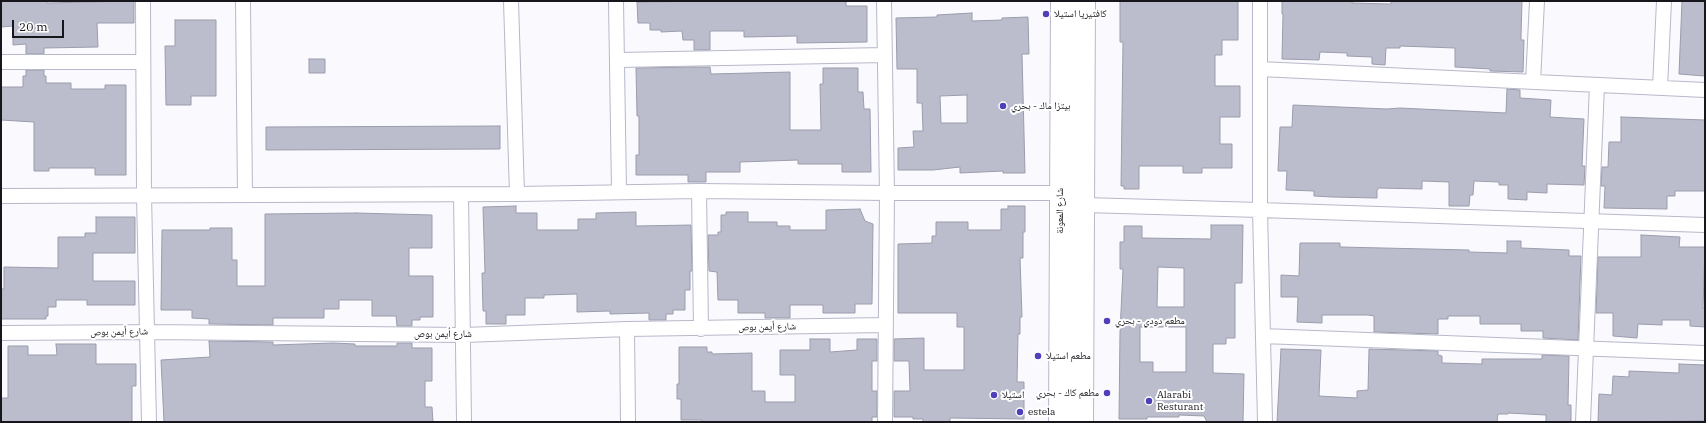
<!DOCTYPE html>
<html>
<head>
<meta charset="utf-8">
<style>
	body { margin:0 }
	#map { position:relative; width:1706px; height:423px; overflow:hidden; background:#fafafe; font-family:"IBM Plex Serif",serif }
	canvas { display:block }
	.frame { position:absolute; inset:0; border:2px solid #16161c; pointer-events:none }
	.scale { position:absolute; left:12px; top:20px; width:52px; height:18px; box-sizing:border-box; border:2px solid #16161c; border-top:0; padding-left:5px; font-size:12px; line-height:14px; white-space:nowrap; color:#16161c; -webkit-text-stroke:3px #fff; paint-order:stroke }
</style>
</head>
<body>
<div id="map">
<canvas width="1706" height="423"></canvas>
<div class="frame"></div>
<div class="scale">20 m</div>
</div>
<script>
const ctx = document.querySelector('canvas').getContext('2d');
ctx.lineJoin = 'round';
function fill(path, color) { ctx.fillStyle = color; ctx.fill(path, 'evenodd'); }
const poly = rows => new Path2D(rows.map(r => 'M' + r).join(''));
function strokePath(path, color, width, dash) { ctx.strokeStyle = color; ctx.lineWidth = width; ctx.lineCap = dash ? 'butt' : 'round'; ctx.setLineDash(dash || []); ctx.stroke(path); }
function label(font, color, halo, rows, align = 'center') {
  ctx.font = font + ' "IBM Plex Serif","Noto Naskh Arabic",serif'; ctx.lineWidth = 4; ctx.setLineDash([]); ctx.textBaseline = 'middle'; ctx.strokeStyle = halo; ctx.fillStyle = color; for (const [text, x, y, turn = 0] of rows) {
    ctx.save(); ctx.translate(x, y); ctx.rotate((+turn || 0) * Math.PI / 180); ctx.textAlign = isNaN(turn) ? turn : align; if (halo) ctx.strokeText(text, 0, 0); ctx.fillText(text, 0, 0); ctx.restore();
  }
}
const building = poly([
	[1,1,47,1,47,3,134,1,134,23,97,23,98,47,44,48,44,54,26,54,26,44,13,45,13,26,1,27,1,1],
	[721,1,841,1,846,2,846,6,867,6,867,42,797,43,797,36,744,37,744,31,710,31,710,50,694,50,694,40,683,40,682,31,661,32,661,30,650,30,650,23,638,23,637,2,721,1],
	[1120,1,1238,1,1238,40,1222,40,1222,55,1215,55,1215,86,1240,86,1240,117,1220,117,1220,144,1232,144,1232,168,1202,168,1202,173,1183,173,1183,166,1139,166,1139,189,1124,189,1124,186,1121,186,1123,42,1120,42,1120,1],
	[1282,1,1352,1,1352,3,1391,4,1391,1,1522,1,1521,36,1521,40,1524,40,1523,72,1490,71,1490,69,1455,67,1455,48,1400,46,1400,48,1386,48,1385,65,1372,64,1372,57,1347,56,1347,53,1320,52,1319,60,1282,59,1283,14,1282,14,1282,1],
	[1682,1,1705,1,1705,76,1679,74,1682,1],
	[972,13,972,21,1002,20,1002,18,1028,17,1029,54,1022,54,1025,173,1003,173,1003,171,960,173,960,167,933,170,898,170,898,148,914,147,913,131,923,131,922,103,917,103,917,69,897,69,896,18,937,17,937,15,972,13],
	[967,95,967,123,941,123,940,96,967,95],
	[175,20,216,20,216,96,191,96,191,105,166,105,165,46,175,46,175,20],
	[309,59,325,59,325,73,309,73,309,59],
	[694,67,710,67,711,74,790,72,790,130,821,130,820,84,823,84,823,68,858,68,858,92,863,92,864,109,870,109,871,172,842,172,842,164,798,164,798,160,740,162,740,172,706,172,706,182,688,182,688,175,636,175,636,155,639,155,639,116,637,116,636,68,694,67],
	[26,70,44,70,44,76,46,76,46,83,71,83,71,89,105,89,105,85,126,85,126,175,95,175,95,168,49,168,49,171,34,171,34,122,1,120,1,87,23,87,23,76,26,76,26,70],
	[1507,89,1520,90,1520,98,1551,100,1550,117,1584,119,1582,166,1585,166,1584,185,1547,184,1547,193,1527,192,1527,200,1508,199,1508,185,1499,185,1499,182,1474,181,1473,195,1470,195,1469,206,1449,206,1449,182,1422,181,1422,189,1379,188,1377,190,1377,198,1332,197,1314,196,1314,191,1286,190,1287,171,1278,171,1280,127,1292,127,1293,105,1387,109,1400,108,1506,113,1507,89],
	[1621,117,1705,120,1705,191,1675,191,1675,196,1667,196,1667,209,1604,208,1605,186,1601,186,1602,167,1608,167,1609,142,1621,142,1621,117],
	[500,126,500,149,266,150,266,127,500,126],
	[516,206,516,213,537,213,537,230,578,230,578,219,596,219,596,213,636,212,636,226,691,225,692,271,690,271,690,290,685,290,685,310,673,310,673,314,666,314,666,320,649,320,649,313,610,314,610,311,577,312,577,294,544,295,544,298,525,298,525,315,506,315,506,324,486,324,486,311,483,311,482,273,485,273,483,207,516,206],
	[1008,206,1025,206,1025,232,1023,232,1023,258,1020,258,1022,317,1020,317,1020,334,1018,334,1017,382,1024,382,1024,419,950,418,950,422,923,422,923,419,913,419,913,417,894,417,894,391,910,391,909,361,894,361,894,339,924,338,924,370,964,370,964,327,957,327,957,313,898,313,898,244,932,243,932,236,936,236,936,222,968,222,968,230,1001,230,1001,209,1008,209,1008,206],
	[860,209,865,221,873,224,872,304,855,304,855,313,823,313,823,305,790,305,790,318,765,318,765,313,738,313,738,300,718,300,717,272,709,271,708,235,718,235,718,232,721,232,721,215,726,215,726,212,748,212,748,222,777,222,777,226,790,226,790,230,826,230,826,210,860,209],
	[356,213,432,215,432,248,409,248,409,276,433,276,433,317,420,317,420,320,412,320,412,326,397,326,396,316,372,316,372,300,339,300,339,309,324,309,324,318,273,318,273,325,209,324,209,319,192,318,192,310,161,310,162,230,210,230,210,228,232,228,232,260,237,260,237,286,265,286,265,214,356,213],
	[96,217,135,217,135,253,93,253,93,281,135,281,135,305,87,305,87,300,56,300,56,307,48,307,48,316,46,316,46,319,1,319,1,289,4,289,4,267,58,268,58,237,85,237,85,233,96,233,96,217],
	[1211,225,1243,225,1242,283,1235,283,1235,338,1226,338,1226,344,1213,344,1213,373,1244,374,1243,422,1207,422,1204,416,1179,415,1179,417,1147,417,1147,419,1119,419,1120,332,1123,269,1120,269,1120,242,1124,242,1124,226,1142,226,1142,238,1211,239,1211,225],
	[1158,267,1184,268,1184,307,1157,307,1158,267],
	[1140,327,1186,327,1186,372,1153,372,1153,362,1140,362,1140,327],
	[1641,235,1680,237,1679,247,1705,247,1703,308,1705,308,1705,327,1690,326,1690,320,1662,320,1662,325,1638,324,1637,338,1613,336,1613,313,1596,313,1598,257,1641,257,1641,235],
	[1507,241,1521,241,1521,248,1569,250,1569,256,1581,256,1578,340,1543,338,1543,331,1521,331,1521,324,1480,324,1480,316,1448,316,1448,319,1438,319,1438,334,1374,332,1374,316,1368,315,1322,315,1322,323,1297,322,1298,297,1281,297,1281,275,1299,276,1300,243,1340,243,1340,247,1469,250,1469,252,1507,253,1507,241],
	[810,339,830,339,830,352,857,350,857,339,877,339,877,361,872,361,872,391,877,391,877,417,872,417,872,422,702,422,702,420,681,420,681,399,677,399,677,384,679,384,679,347,707,347,707,352,712,352,712,354,752,353,752,391,765,391,765,402,795,402,795,375,780,375,780,350,810,350,810,339],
	[209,341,273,342,273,345,333,343,355,344,355,346,397,346,397,343,412,343,412,348,432,348,432,381,425,381,425,407,432,407,433,422,164,422,161,360,210,357,209,341],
	[56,344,96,344,96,364,136,364,136,386,132,386,132,422,1,422,1,398,8,398,8,346,28,346,28,355,57,355,56,344],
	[1281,349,1321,350,1319,396,1357,398,1357,391,1368,390,1369,349,1438,351,1438,355,1442,356,1442,363,1482,364,1482,359,1542,359,1542,355,1569,356,1568,405,1571,405,1571,422,1546,422,1546,415,1508,413,1508,414,1498,414,1497,422,1277,422,1281,349],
	[1679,364,1705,365,1705,421,1598,422,1599,394,1612,395,1613,376,1629,377,1629,371,1679,373,1679,364]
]);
fill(building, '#bbbccc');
strokePath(building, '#9b9cac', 1);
const street = poly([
	[143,1,144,195,149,422],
	[243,1,245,195],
	[511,1,517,194],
	[616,1,619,191],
	[884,1,887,193,885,422],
	[1260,1,1260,210,1265,422],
	[618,60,885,55],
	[1,62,143,62],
	[1260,69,1705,90],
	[1533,82,1537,1],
	[1660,88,1664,1],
	[699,191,701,329],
	[461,194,464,422],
	[1,196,517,194,699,191,887,193,1060,193],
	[1084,205,1260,210,1705,225],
	[627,329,628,422],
	[1,333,147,332,464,335,627,329,885,325],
	[1263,336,1705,353],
	[1583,422,1597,85]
]);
const highway = poly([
	[1060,422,1062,1],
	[1082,422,1084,1]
]);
strokePath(street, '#b7b8c9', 16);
strokePath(highway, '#b7b8c9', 24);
strokePath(street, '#fff', 14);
strokePath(highway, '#fff', 22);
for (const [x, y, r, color] of [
	[1046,14,4,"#4f40b8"],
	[1003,106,4,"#4f40b8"],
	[1107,321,4,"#4f40b8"],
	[1038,356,4,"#4f40b8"],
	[1107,393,4,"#4f40b8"],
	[994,395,4,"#4f40b8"],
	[1149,401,4,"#4f40b8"],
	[1020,412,4,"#4f40b8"]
]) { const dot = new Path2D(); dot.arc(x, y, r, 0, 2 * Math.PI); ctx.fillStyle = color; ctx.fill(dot); strokePath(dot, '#fff', 1.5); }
label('10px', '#16161c', '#fff', [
	["كافتيريا استيلا",1054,14],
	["بيتزا ماك - بحري",1011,106],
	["مطعم دودي - بحري",1115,321],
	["مطعم استيلا",1046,356],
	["مطعم كاك - بحري",1099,393,"right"],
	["استيلا",1002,395],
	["Alarabi",1157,395],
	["Resturant",1157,407],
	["estela",1028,412]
], 'left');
label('10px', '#16161c', '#fff', [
	["شارع المعونة",1060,211,-90],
	["شارع أيمن بوص",767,327,-1],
	["شارع أيمن بوص",119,332,-1],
	["شارع أيمن بوص",443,334]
]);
</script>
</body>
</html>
